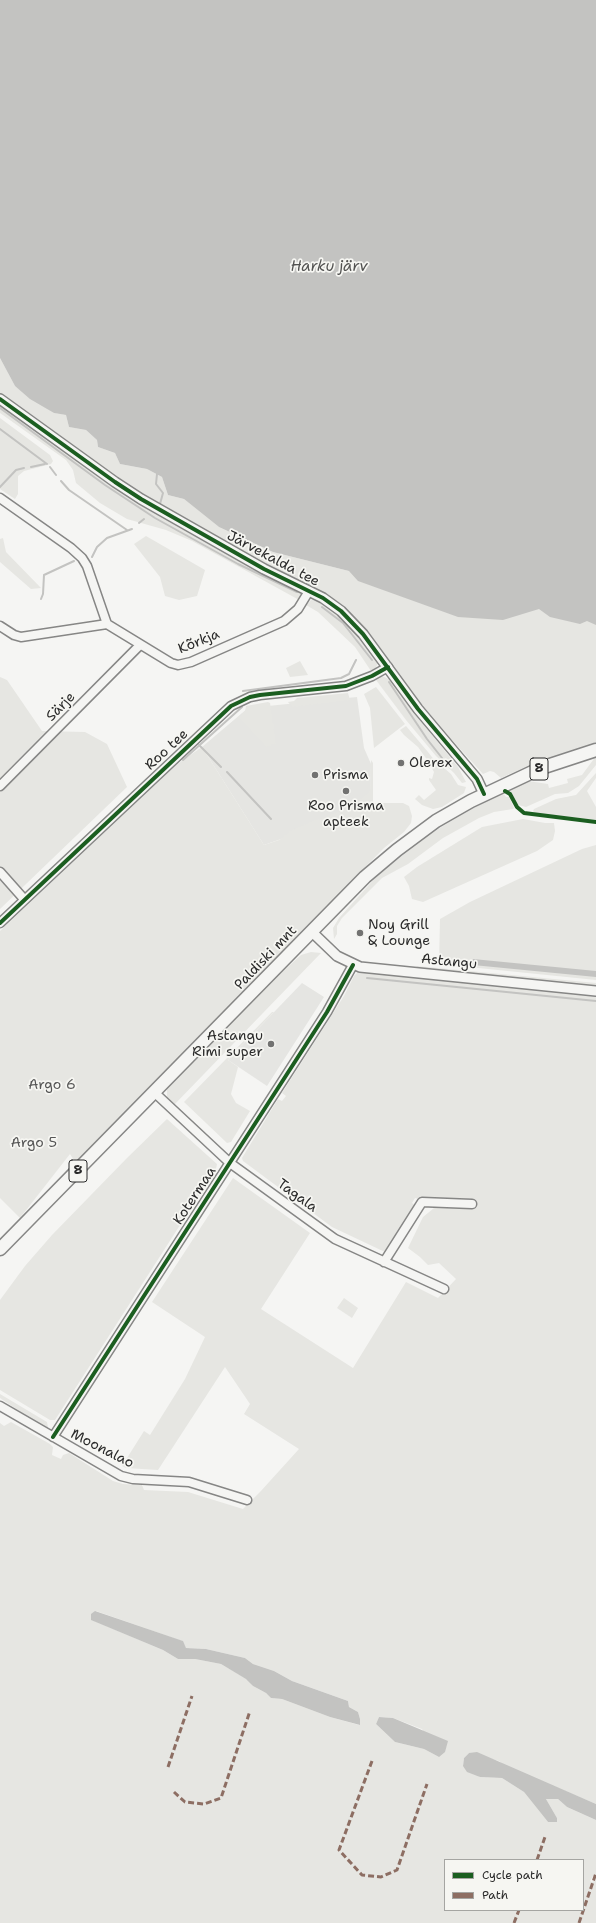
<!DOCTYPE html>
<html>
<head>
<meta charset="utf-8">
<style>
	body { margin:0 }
	#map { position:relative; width:596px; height:1923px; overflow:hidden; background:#f5f5f3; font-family:"Shantell Sans",sans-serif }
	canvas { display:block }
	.legend { position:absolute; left:444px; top:1859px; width:140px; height:52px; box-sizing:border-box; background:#f6f6f2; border:1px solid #a5a5a2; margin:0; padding:5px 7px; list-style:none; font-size:12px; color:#2b2b2b }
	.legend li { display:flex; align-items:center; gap:8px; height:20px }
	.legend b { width:20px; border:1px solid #a5a5a2 }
</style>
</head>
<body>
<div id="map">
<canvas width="596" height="1923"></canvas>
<ul class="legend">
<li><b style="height:5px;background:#1b5e20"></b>Cycle path</li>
<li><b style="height:5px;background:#8d6e63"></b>Path</li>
</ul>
</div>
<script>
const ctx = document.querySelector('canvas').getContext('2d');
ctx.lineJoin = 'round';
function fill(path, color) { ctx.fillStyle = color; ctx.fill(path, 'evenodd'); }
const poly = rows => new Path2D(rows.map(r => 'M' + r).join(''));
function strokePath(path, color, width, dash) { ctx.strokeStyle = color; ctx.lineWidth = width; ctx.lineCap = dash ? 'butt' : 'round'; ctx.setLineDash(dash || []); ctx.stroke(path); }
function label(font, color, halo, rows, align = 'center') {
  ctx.font = font + ' "Shantell Sans",sans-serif'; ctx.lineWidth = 3.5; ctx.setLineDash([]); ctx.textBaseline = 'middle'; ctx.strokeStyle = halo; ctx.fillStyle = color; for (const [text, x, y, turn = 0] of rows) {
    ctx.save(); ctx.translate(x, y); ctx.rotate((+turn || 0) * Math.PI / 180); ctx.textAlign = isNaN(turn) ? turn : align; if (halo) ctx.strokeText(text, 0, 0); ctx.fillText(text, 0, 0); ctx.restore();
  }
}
fill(poly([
	[357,697,364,748,371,764,370,808,264,845,202,747,248,708],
	[302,983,324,997,267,1086,228,1060]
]), '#e5e5e2');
fill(poly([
	[0,358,15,386,54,413,66,415,69,427,86,430,97,440,98,447,115,453,120,464,147,469,162,477,168,495,184,499,219,527,273,552,349,571,596,585,596,744,536,762,501,778,494,772,490,771,483,774,421,706,374,640,346,607,319,590,255,558,168,509,116,477,0,393],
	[0,405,128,496,256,569,299,590,302,593,301,601,192,541,166,530,127,519,100,503,76,483,73,470,66,460,0,413],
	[0,418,50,455,53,461,51,464,24,471,18,476,18,494,15,499,0,489],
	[146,536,205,570,197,596,179,600,165,596,160,577,134,544],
	[3,538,6,552,41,588,31,589,0,562,0,539],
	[311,600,321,601,335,611,354,629,377,659,377,665,376,668,371,671,355,647,318,612,306,605],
	[300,661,308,675,290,677,286,668],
	[382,676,391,680,414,713,458,767,466,782,462,783,454,773,436,756,406,720,376,680,378,677],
	[0,677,7,680,42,731,85,732,107,744,127,787,0,909],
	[376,687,405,724,374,748,370,708,364,694],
	[348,693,350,700,292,707,288,702,294,701,297,698],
	[268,702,270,703,276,743,266,747,238,717,245,711,246,706],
	[406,726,428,752,435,761,430,764,418,747,404,735,400,730],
	[202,747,264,845,279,840,290,831,306,824,349,808,370,791,371,760,373,763,373,803,403,803,409,806,412,816,411,823,404,832,384,848,75,1162,70,1154,20,1218,0,1198,0,931,176,765],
	[596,756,596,765,579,786,568,793,555,794,526,807,518,805,509,789,528,781,548,784,549,788,568,783,567,779,582,775],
	[437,762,451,774,458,785,466,787,464,793,442,807,433,809,422,805,415,799,419,795,424,800,436,790,429,780,429,778,432,779,434,772,430,765],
	[596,773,596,778,587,791,596,807,596,820,535,813,533,811,534,809,556,799,576,795],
	[502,792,506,797,509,797,514,808,513,809,494,812,479,818,443,838,408,864,382,878,342,918,337,926,337,934,334,939,333,928,339,918,378,875,427,836,448,823],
	[523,819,545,823,554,823,555,831,553,840,537,851,423,902,412,899,409,886,404,877,417,867,482,827],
	[596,845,596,980,439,964,440,919,470,902,582,849],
	[311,952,321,953,174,1105,167,1097,167,1088,271,982,301,955],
	[417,966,596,983,596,987,415,969],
	[358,972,596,995,596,1804,504,1765,499,1761,469,1753,464,1758,463,1765,480,1777,502,1778,524,1792,548,1822,557,1818,546,1799,558,1799,567,1807,596,1820,596,1877,593,1876,590,1881,592,1882,596,1880,596,1923,0,1923,0,1423,4,1426,11,1422,50,1444,53,1447,52,1455,61,1459,63,1455,69,1453,113,1481,123,1484,142,1485,144,1490,188,1492,243,1509,260,1492,299,1449,244,1414,250,1404,225,1367,158,1470,126,1468,122,1466,144,1431,150,1435,185,1379,205,1337,152,1302,233,1178,310,1233,261,1309,353,1368,406,1282,438,1298,456,1279,439,1263,428,1265,420,1257,408,1248,423,1217,439,1204,415,1198,412,1203,417,1207,387,1253,332,1227,243,1161,242,1158,278,1099,282,1101,286,1096,282,1093,344,996,354,976],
	[96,1611,182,1641,186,1648,206,1649,245,1658,253,1664,274,1671,292,1681,348,1701,349,1707,358,1712,360,1719,359,1725,330,1717,282,1699,271,1698,266,1693,253,1686,247,1679,221,1664,195,1659,178,1659,163,1650,92,1620],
	[379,1717,393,1718,422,1729,439,1757,424,1749,395,1742,376,1724],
	[445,1860,583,1860,583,1910,445,1910],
	[272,1012,274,1012,228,1060,238,1067,231,1094,236,1103,250,1111,231,1142,227,1143,184,1102],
	[167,1119,217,1164,216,1169,55,1420,50,1420,0,1390,0,1300,25,1266,52,1235,127,1158],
	[344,1298,358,1308,352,1318,337,1308],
	[0,1394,47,1422,48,1427,46,1429,0,1398]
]), '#e6e6e2');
fill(poly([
	[0,0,596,0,596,625,587,621,580,624,550,617,539,609,503,620,458,617,358,581,349,571,273,552,219,527,184,499,168,495,162,477,147,469,120,464,115,453,98,447,97,440,86,430,69,427,66,415,54,413,30,399,15,386,0,358],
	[473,959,596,971,596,977,473,965,471,963],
	[95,1611,183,1641,186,1648,206,1649,245,1658,253,1664,274,1671,292,1681,348,1701,349,1707,358,1712,360,1719,360,1725,330,1717,282,1699,271,1698,266,1693,253,1686,246,1679,221,1664,195,1659,178,1659,163,1650,91,1620,91,1614],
	[379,1717,393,1718,448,1741,445,1752,439,1757,424,1749,395,1742,376,1724],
	[477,1752,596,1804,596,1820,567,1807,558,1799,546,1799,557,1818,557,1822,548,1822,524,1792,502,1778,480,1777,467,1772,463,1766,464,1758,469,1753]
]), '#c3c3c1');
strokePath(poly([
	[0,408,105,485,155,518,238,564,297,592],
	[0,429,47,464],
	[31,467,45,464],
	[50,467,56,475],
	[157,474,156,484,163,493,160,504],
	[61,481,69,490,127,530],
	[0,487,16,470,24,468],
	[139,523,144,519],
	[92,557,97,547,107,538,132,529],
	[41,599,43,594,44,575,74,561],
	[322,607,343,623,372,660],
	[389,682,427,739,442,758],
	[243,691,341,678,349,674,356,660],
	[199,745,221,767],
	[183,760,242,707],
	[227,772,271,819],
	[367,978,596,1001]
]), '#c3c3c1', 2);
const minor = poly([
	[0,498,71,548,82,558,87,566,107,624],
	[0,626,14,635,21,637,107,624,171,663,178,665,191,662,284,621,298,609,309,591],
	[0,786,140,645],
	[0,872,24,899],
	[0,923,231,706,250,697,260,695,346,686,372,676,388,667],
	[155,1093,230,1163,335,1239,444,1289],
	[384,1262,422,1202,472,1204],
	[0,1406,121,1476,133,1479,189,1482,247,1500],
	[53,1437,327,1012,353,965]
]);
const tertiary = poly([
	[0,399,115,482,141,499,264,569,323,598,341,611,363,634,418,709,477,779,484,794],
	[312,932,337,956,360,967,596,991]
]);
const primary = poly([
	[0,1249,365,877,397,850,436,821,471,801,541,768,596,750]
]);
strokePath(minor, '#868685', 11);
strokePath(tertiary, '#868685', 12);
strokePath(primary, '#868685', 15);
strokePath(minor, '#f5f5f3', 8);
strokePath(tertiary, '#f5f5f3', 9);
strokePath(primary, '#f5f5f3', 12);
strokePath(poly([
	[372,1761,339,1850,362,1875,381,1877,397,1870,427,1784],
	[168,1767,192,1696],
	[174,1792,185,1802,204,1804,221,1798,250,1711],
	[537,1860,545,1837],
	[514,1923,519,1910],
	[579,1923,596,1873]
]), '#8d6e63', 3, [6, 3]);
strokePath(poly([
	[0,399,115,482,141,499,264,569,323,598,341,611,363,634,418,709,477,779,484,794],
	[505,791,510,794,517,807,524,813,596,822],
	[0,923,231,706,250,697,260,695,346,686,372,676,388,667],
	[53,1437,327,1012,353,965]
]), '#1b5e20', 4);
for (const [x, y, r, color] of [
	[401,763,4,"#727271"],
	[315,775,4,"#727271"],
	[346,791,4,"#727271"],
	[360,933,4,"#727271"],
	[271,1044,4,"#727271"]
]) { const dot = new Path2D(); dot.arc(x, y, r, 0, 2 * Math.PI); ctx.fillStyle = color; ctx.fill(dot); strokePath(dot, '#f6f6f2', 1.5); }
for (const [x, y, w] of [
	[539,769,18],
	[78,1171,18]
]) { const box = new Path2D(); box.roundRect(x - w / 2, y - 11, w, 22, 3); ctx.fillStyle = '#f6f6f2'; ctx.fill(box); strokePath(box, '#2b2b2b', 1); }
label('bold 13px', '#2b2b2b', null, [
	["8",539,769],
	["8",78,1171]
]);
label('14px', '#2b2b2b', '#f6f6f2', [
	["Järvekalda tee",273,559,28],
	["Kõrkja",199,642,-22],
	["Särje",61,707,-45],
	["Roo tee",167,750,-43],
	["Paldiski mnt",266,958,-46],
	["Astangu",449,962,6],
	["Kotermaa",195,1196,-57],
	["Tagala",297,1196,36],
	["Moonalao",102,1449,27]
]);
label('14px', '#2b2b2b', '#f6f6f2', [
	["Olerex",409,763],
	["Prisma",323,775],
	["Roo Prisma",346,806,"center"],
	["apteek",346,822,"center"],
	["Noy Grill",368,925],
	["& Lounge",368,941],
	["Astangu",263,1036,"right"],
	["Rimi super",263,1052,"right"]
], 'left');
label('14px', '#565656', '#f6f6f2', [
	["Argo 6",52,1085],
	["Argo 5",34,1143]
]);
label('italic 15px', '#525251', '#f6f6f2', [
	["Harku järv",329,267]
]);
</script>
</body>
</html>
